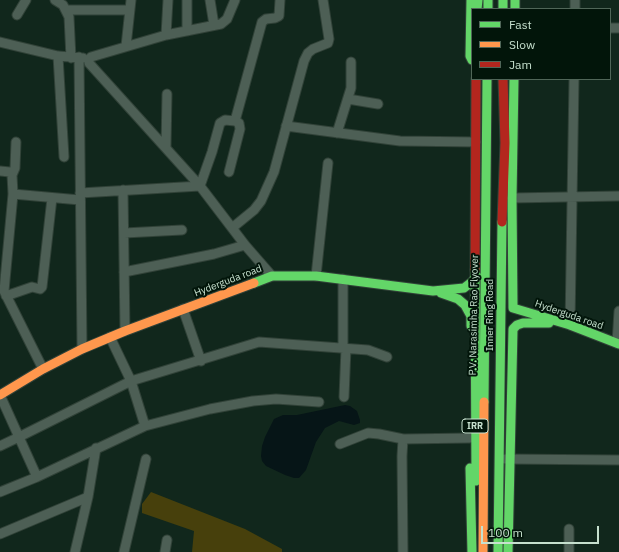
<!DOCTYPE html>
<html>
<head>
<meta charset="utf-8">
<style>
	body { margin:0 }
	#map { position:relative; width:619px; height:552px; overflow:hidden; background:#11271c; font-family:"IBM Plex Sans",sans-serif }
	canvas { display:block }
	.legend { position:absolute; left:471px; top:8px; width:140px; height:72px; box-sizing:border-box; background:#02150a; border:1px solid #506658; margin:0; padding:5px 7px; list-style:none; font-size:12px; color:#c6e0ce }
	.legend li { display:flex; align-items:center; gap:8px; height:20px }
	.legend b { width:20px; border:1px solid #506658 }
	.scale { position:absolute; left:481px; top:526px; width:118px; height:18px; box-sizing:border-box; border:2px solid #c6e0ce; border-top:0; padding-left:5px; font-size:12px; line-height:14px; white-space:nowrap; color:#c6e0ce; -webkit-text-stroke:3px #02150a; paint-order:stroke }
</style>
</head>
<body>
<div id="map">
<canvas width="619" height="552"></canvas>
<ul class="legend">
<li><b style="height:5px;background:#63d668"></b>Fast</li>
<li><b style="height:5px;background:#ff974d"></b>Slow</li>
<li><b style="height:5px;background:#b3261e"></b>Jam</li>
</ul>
<div class="scale">100 m</div>
</div>
<script>
const ctx = document.querySelector('canvas').getContext('2d');
ctx.lineJoin = 'round';
function fill(path, color) { ctx.fillStyle = color; ctx.fill(path, 'evenodd'); }
const poly = rows => new Path2D(rows.map(r => 'M' + r).join(''));
function strokePath(path, color, width, dash) { ctx.strokeStyle = color; ctx.lineWidth = width; ctx.lineCap = dash ? 'butt' : 'round'; ctx.setLineDash(dash || []); ctx.stroke(path); }
function label(font, color, halo, rows, align = 'center') {
  ctx.font = font + ' "IBM Plex Sans",sans-serif'; ctx.lineWidth = 4; ctx.setLineDash([]); ctx.textBaseline = 'middle'; ctx.strokeStyle = halo; ctx.fillStyle = color; for (const [text, x, y, turn = 0] of rows) {
    ctx.save(); ctx.translate(x, y); ctx.rotate((+turn || 0) * Math.PI / 180); ctx.textAlign = isNaN(turn) ? turn : align; if (halo) ctx.strokeText(text, 0, 0); ctx.fillText(text, 0, 0); ctx.restore();
  }
}
fill(poly([
	[151,492,245,529,282,549,282,552,192,552,194,531,142,513,142,504]
]), '#47400c');
fill(poly([
	[345,405,350,406,357,411,360,420,360,423,354,425,339,421,325,428,316,442,306,470,299,478,294,478,285,475,266,466,262,461,261,456,262,446,265,437,274,419,283,415,297,415]
]), '#061517');
const street = poly([
	[55,0,63,5,69,17,71,58],
	[187,0,187,31],
	[210,0,214,25],
	[575,9,575,0],
	[66,10,130,10],
	[17,15,26,0],
	[610,28,619,28],
	[166,35,168,0],
	[0,42,58,56,83,58],
	[126,46,131,0],
	[58,56,64,157],
	[79,57,82,349],
	[91,57,166,35,221,24,227,19,235,0],
	[89,63,200,186,245,245,272,276],
	[348,99,378,104],
	[286,126,400,141,476,142],
	[337,133,351,88,351,62],
	[166,147,167,94],
	[0,171,10,172,12,175,13,194,4,291,43,369],
	[229,172,240,129,239,123,235,121],
	[12,175,15,168,16,142],
	[123,190,125,331],
	[80,193,200,186,212,152,220,123,225,120,235,121,262,22,266,19,275,18,279,16,280,0],
	[13,194,80,200],
	[512,198,619,196],
	[232,228,254,210,261,201,274,172,304,61,308,53,313,49,328,43,329,39,323,0],
	[124,233,182,230],
	[124,272,214,254,245,245],
	[316,276,328,163],
	[343,279,343,348],
	[6,296,32,287,40,289,42,287,52,198],
	[183,309,201,361],
	[570,325,574,79],
	[110,337,131,381,145,426],
	[617,343,619,311],
	[0,395,37,477],
	[344,397,346,348],
	[340,444,368,433,379,434,403,439,470,438],
	[0,446,19,437,131,381,259,342,368,350,387,357],
	[505,459,619,460],
	[0,492,37,477,145,426,210,409,253,401,276,399,319,402],
	[569,529,569,552],
	[0,534,88,497],
	[75,552,88,497,96,448],
	[124,552,146,459],
	[165,552,167,540],
	[403,552,402,456,403,439]
]);
const fast = poly([
	[471,0,470,56,472,60],
	[488,0,488,9],
	[503,0,503,9],
	[515,0,515,9],
	[477,9,478,0],
	[514,79,512,198,513,308,570,325,619,344],
	[475,270,476,481],
	[254,283,272,276,316,276,433,291,464,288,473,281,476,275],
	[441,293,458,299,465,305,471,316,471,326],
	[484,402,487,79],
	[470,468,472,552],
	[498,552,502,222],
	[508,552,513,329,517,325,523,323,549,323]
]);
const slow = poly([
	[0,395,43,369,82,349,125,331,254,283],
	[483,552,484,402]
]);
const jam = poly([
	[502,222,505,143,503,79],
	[475,270,476,79]
]);
strokePath(street, '#314238', 11);
strokePath(fast, '#314238', 11);
strokePath(slow, '#314238', 11);
strokePath(jam, '#314238', 11);
strokePath(street, '#4d5f55', 9);
strokePath(fast, '#63d668', 9);
strokePath(slow, '#ff974d', 9);
strokePath(jam, '#b3261e', 9);
for (const [x, y, w] of [
	[475,426,26]
]) { const box = new Path2D(); box.roundRect(x - w / 2, y - 7, w, 14, 3); ctx.fillStyle = '#02150a'; ctx.fill(box); strokePath(box, '#c6e0ce', 1); }
label('bold 9px', '#c6e0ce', null, [
	["IRR",475,426]
]);
label('10px', '#c6e0ce', '#02150a', [
	["Hyderguda road",228,281,-21],
	["P.V. Narasimha Rao Flyover",474,315,-89],
	["Inner Ring Road",490,315,-90],
	["Hyderguda road",569,315,19]
]);
</script>
</body>
</html>
